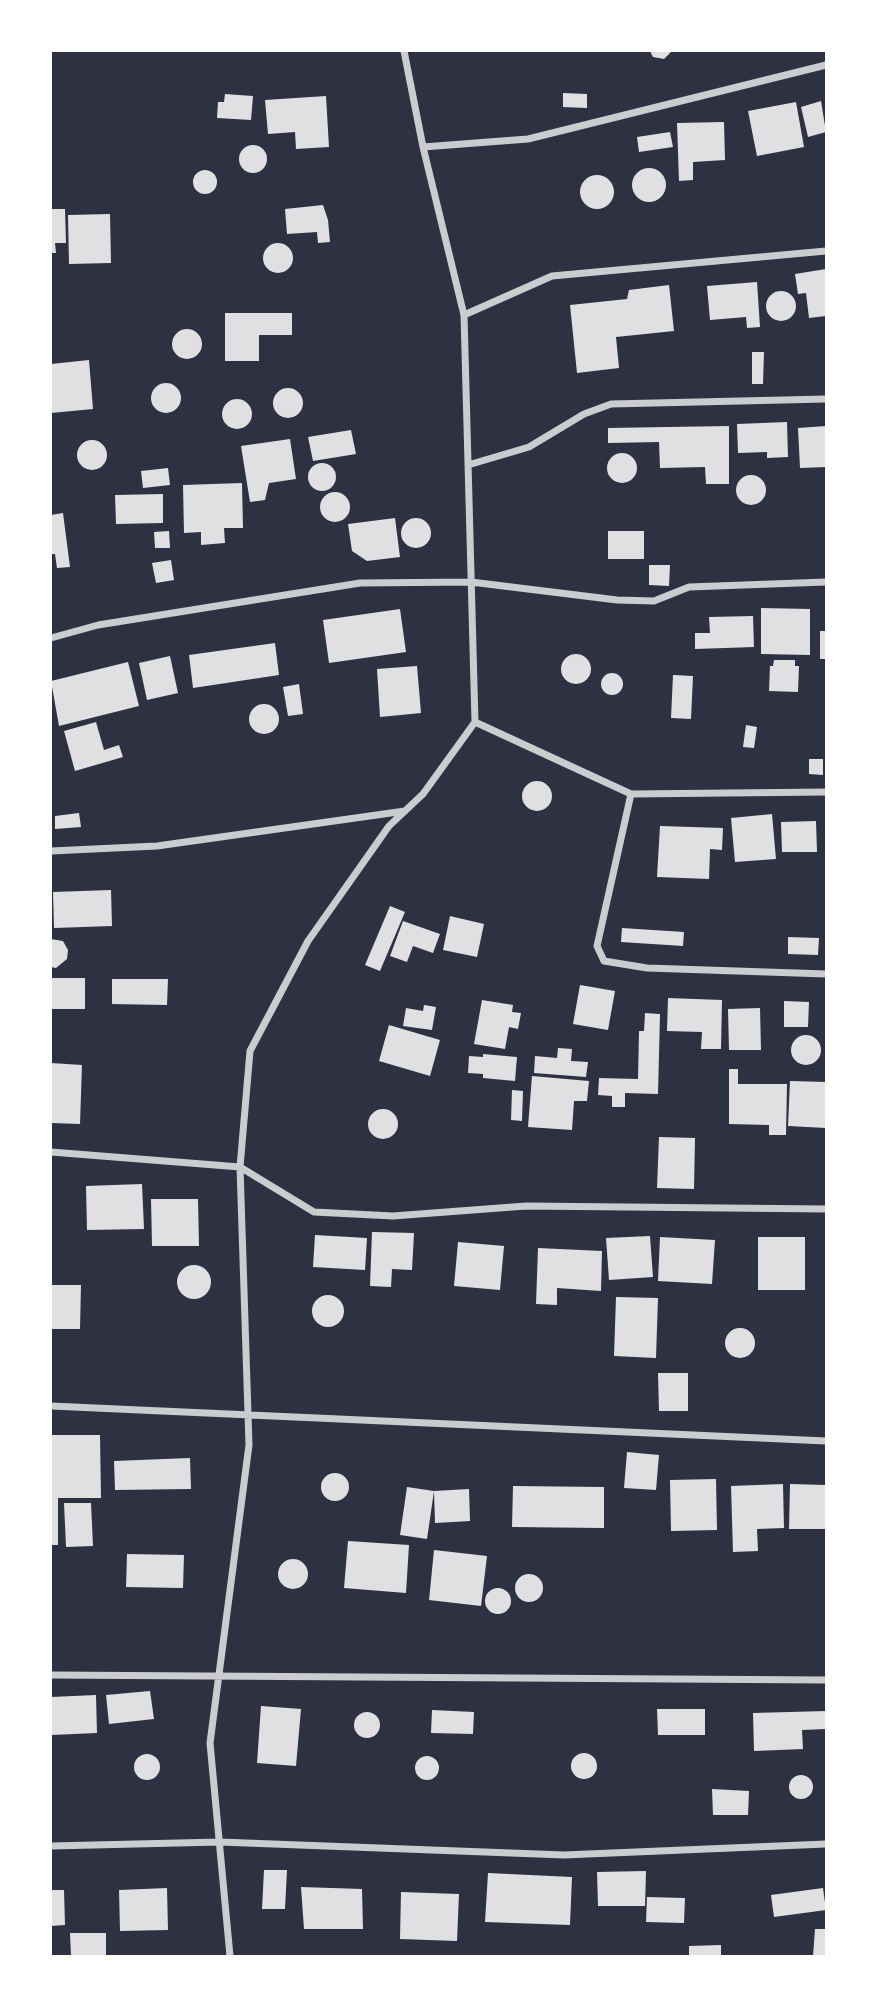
<!DOCTYPE html>
<html>
<head>
<meta charset="utf-8">
<style>
	body { margin:0 }
	#map { position:relative; width:877px; height:2007px; overflow:hidden; background:#2d3142; font-family:Inter,sans-serif }
	canvas { display:block }
	.frame { position:absolute; inset:0; border:52px solid #fff; pointer-events:none }
</style>
</head>
<body>
<div id="map">
<canvas width="877" height="2007"></canvas>
<div class="frame"></div>
</div>
<script>
const ctx = document.querySelector('canvas').getContext('2d');
ctx.lineJoin = 'round';
function fill(path, color) { ctx.fillStyle = color; ctx.fill(path, 'evenodd'); }
const poly = rows => new Path2D(rows.map(r => 'M' + r).join(''));
function strokePath(path, color, width, dash) { ctx.strokeStyle = color; ctx.lineWidth = width; ctx.lineCap = dash ? 'butt' : 'round'; ctx.setLineDash(dash || []); ctx.stroke(path); }
fill(poly([
	[650,51,672,51,664,59,653,57],
	[563,93,587,94,587,108,563,107],
	[225,94,253,96,251,120,217,118,218,102,224,102],
	[326,96,329,147,296,149,295,132,268,134,265,100],
	[821,101,826,132,808,137,801,107],
	[796,102,804,147,757,156,748,111],
	[724,122,725,160,693,162,693,180,679,181,677,123],
	[670,132,673,147,639,152,637,137],
	'239 159a14 14 0 1 1 28 0a14 14 0 1 1-28 0Z',
	'632 185a17 17 0 1 1 34 0a17 17 0 1 1-34 0Z',
	'193 182a12 12 0 1 1 24 0a12 12 0 1 1-24 0Z',
	'580 192a17 17 0 1 1 34 0a17 17 0 1 1-34 0Z',
	[323,205,328,220,330,242,318,243,317,232,287,234,285,209],
	[51,209,65,209,66,243,55,243,56,253,51,253],
	[110,214,111,263,69,264,68,215],
	'263 258a15 15 0 1 1 30 0a15 15 0 1 1-30 0Z',
	[826,269,826,316,809,318,806,293,798,294,795,274],
	[757,282,760,327,747,328,746,317,710,320,707,286],
	[669,285,674,331,616,337,619,368,577,373,570,305,627,299,629,290],
	'766 306a15 15 0 1 1 30 0a15 15 0 1 1-30 0Z',
	[225,313,292,313,292,335,259,335,259,361,225,361],
	'172 344a15 15 0 1 1 30 0a15 15 0 1 1-30 0Z',
	[752,352,764,352,763,384,752,384],
	[89,360,93,409,51,413,51,364],
	'151 398a15 15 0 1 1 30 0a15 15 0 1 1-30 0Z',
	'273 403a15 15 0 1 1 30 0a15 15 0 1 1-30 0Z',
	'222 414a15 15 0 1 1 30 0a15 15 0 1 1-30 0Z',
	[787,422,788,457,767,458,767,452,738,453,737,424],
	[729,426,729,484,706,484,705,467,660,468,659,442,608,443,608,428],
	[826,426,826,467,800,468,798,428],
	[351,430,356,454,313,461,308,437],
	[290,439,296,479,269,483,265,500,250,502,241,446],
	'77 455a15 15 0 1 1 30 0a15 15 0 1 1-30 0Z',
	'607 468a15 15 0 1 1 30 0a15 15 0 1 1-30 0Z',
	'308 477a14 14 0 1 1 28 0a14 14 0 1 1-28 0Z',
	[168,468,170,485,143,488,141,471],
	'736 490a15 15 0 1 1 30 0a15 15 0 1 1-30 0Z',
	[242,483,243,528,224,528,225,543,201,545,201,532,184,533,183,485],
	'320 507a15 15 0 1 1 30 0a15 15 0 1 1-30 0Z',
	[163,494,163,523,116,524,115,495],
	[63,513,70,567,57,568,55,554,51,554,51,515],
	[395,518,400,557,367,561,352,551,348,524],
	'401 533a15 15 0 1 1 30 0a15 15 0 1 1-30 0Z',
	[169,531,170,548,155,548,154,532],
	[608,531,644,531,644,559,608,559],
	[171,560,174,580,156,583,152,563],
	[649,565,670,565,669,586,649,585],
	[761,608,810,609,810,655,761,654],
	[400,609,406,652,329,663,323,620],
	[753,616,754,647,695,649,695,633,710,633,709,617],
	[820,631,826,631,826,659,820,659],
	[275,643,279,675,193,688,189,655],
	'561 669a15 15 0 1 1 30 0a15 15 0 1 1-30 0Z',
	[170,656,178,693,147,700,139,663],
	[774,660,795,660,795,666,799,666,798,692,769,691,770,666,773,666],
	[128,662,139,706,59,726,51,681],
	[417,666,421,713,380,717,377,669],
	'601 684a11 11 0 1 1 22 0a11 11 0 1 1-22 0Z',
	[673,675,693,676,691,719,671,718],
	[299,684,303,714,288,716,283,687],
	'249 719a15 15 0 1 1 30 0a15 15 0 1 1-30 0Z',
	[96,722,104,750,119,745,123,757,75,771,64,731],
	[746,725,757,727,754,748,743,747],
	[809,759,823,759,823,775,809,774],
	'522 796a15 15 0 1 1 30 0a15 15 0 1 1-30 0Z',
	[79,813,81,827,55,829,55,816],
	[772,814,776,859,735,862,731,818],
	[816,821,817,852,782,852,781,822],
	[660,826,723,828,722,850,710,849,709,879,657,877],
	[111,890,112,926,54,928,53,892],
	[390,906,405,912,380,971,365,965],
	[450,916,484,924,477,957,443,950],
	[403,921,440,934,433,953,413,946,407,962,390,956],
	[622,928,684,932,683,946,621,942],
	[788,937,819,938,818,955,788,954],
	[51,939,63,941,68,950,67,959,56,968,51,967],
	[51,978,85,978,85,1009,51,1009],
	[112,979,168,979,167,1005,112,1004],
	[580,985,615,991,608,1030,573,1024],
	[668,998,722,1000,721,1049,701,1049,702,1032,667,1031],
	[482,1000,513,1005,512,1012,521,1013,518,1029,509,1027,505,1049,474,1044],
	[784,1001,809,1002,808,1027,784,1027],
	[424,1005,436,1007,432,1030,403,1026,406,1008,423,1011],
	[760,1008,761,1050,729,1050,728,1009],
	[645,1013,660,1014,658,1094,625,1093,625,1107,612,1107,612,1096,598,1095,599,1078,638,1079,639,1031,644,1031],
	[389,1025,440,1040,430,1076,379,1061],
	'791 1050a15 15 0 1 1 30 0a15 15 0 1 1-30 0Z',
	[558,1048,572,1049,571,1061,588,1062,586,1077,534,1073,535,1056,557,1058],
	[483,1054,517,1057,515,1081,483,1078,483,1074,468,1073,469,1056,483,1057],
	[51,1063,82,1065,80,1124,51,1123],
	[729,1069,738,1069,738,1084,787,1084,786,1135,769,1135,769,1125,729,1124],
	[532,1076,589,1081,587,1101,574,1101,572,1130,528,1127],
	[790,1081,826,1082,826,1128,788,1126],
	[512,1090,523,1091,522,1121,511,1120],
	'368 1124a15 15 0 1 1 30 0a15 15 0 1 1-30 0Z',
	[659,1137,695,1138,694,1189,657,1188],
	[142,1184,144,1229,87,1230,86,1186],
	[151,1199,198,1199,199,1246,152,1246],
	[372,1232,414,1233,412,1270,392,1269,391,1287,370,1286],
	[315,1235,367,1238,365,1270,313,1267],
	[650,1236,653,1277,609,1280,606,1238],
	[660,1237,715,1240,712,1284,658,1281],
	[758,1237,805,1237,805,1290,758,1290],
	[458,1242,504,1246,500,1290,454,1286],
	[538,1248,602,1251,601,1291,557,1288,557,1305,536,1304],
	'177 1282a17 17 0 1 1 34 0a17 17 0 1 1-34 0Z',
	[51,1285,81,1285,80,1329,51,1329],
	'312 1311a16 16 0 1 1 32 0a16 16 0 1 1-32 0Z',
	[616,1297,658,1298,656,1358,614,1356],
	'725 1343a15 15 0 1 1 30 0a15 15 0 1 1-30 0Z',
	[658,1373,688,1373,688,1411,659,1411],
	[51,1435,100,1435,101,1498,58,1498,58,1545,51,1545],
	[627,1452,659,1455,656,1490,624,1488],
	[190,1458,191,1489,115,1490,114,1461],
	'321 1487a14 14 0 1 1 28 0a14 14 0 1 1-28 0Z',
	[716,1479,717,1530,671,1531,670,1480],
	[783,1484,784,1528,757,1529,758,1551,733,1552,731,1486],
	[790,1484,826,1485,826,1529,789,1529],
	[513,1486,604,1487,604,1528,512,1527],
	[407,1487,434,1491,427,1539,400,1535],
	[469,1489,470,1521,435,1523,434,1491],
	[64,1503,91,1503,93,1546,66,1547],
	[348,1541,409,1545,406,1593,344,1588],
	[434,1550,487,1556,481,1606,429,1600],
	[127,1554,184,1555,183,1588,126,1587],
	'278 1574a15 15 0 1 1 30 0a15 15 0 1 1-30 0Z',
	'515 1588a14 14 0 1 1 28 0a14 14 0 1 1-28 0Z',
	'485 1601a13 13 0 1 1 26 0a13 13 0 1 1-26 0Z',
	[150,1691,154,1719,109,1724,106,1695],
	[96,1695,97,1733,51,1735,51,1697],
	[261,1706,301,1709,296,1766,257,1763],
	[657,1709,705,1709,705,1735,658,1735],
	[432,1710,474,1712,473,1734,431,1733],
	[826,1711,826,1729,802,1730,803,1749,754,1751,753,1713],
	'354 1725a13 13 0 1 1 26 0a13 13 0 1 1-26 0Z',
	'571 1766a13 13 0 1 1 26 0a13 13 0 1 1-26 0Z',
	'134 1767a13 13 0 1 1 26 0a13 13 0 1 1-26 0Z',
	'415 1768a12 12 0 1 1 24 0a12 12 0 1 1-24 0Z',
	'789 1787a12 12 0 1 1 24 0a12 12 0 1 1-24 0Z',
	[712,1789,749,1791,748,1815,713,1815],
	[264,1870,287,1870,285,1909,262,1909],
	[646,1871,645,1906,598,1906,597,1872],
	[488,1873,572,1877,570,1925,485,1922],
	[301,1887,362,1889,363,1929,304,1929],
	[167,1888,168,1930,120,1931,119,1890],
	[823,1888,826,1910,774,1917,771,1895],
	[51,1890,64,1890,65,1925,51,1926],
	[401,1892,459,1894,457,1941,400,1939],
	[647,1897,685,1898,684,1923,646,1922],
	[815,1929,826,1929,826,1956,813,1956],
	[70,1933,106,1933,106,1956,71,1956],
	[721,1945,721,1956,689,1956,689,1946]
]), '#e0e0e3');
strokePath(poly([
	[423,147,528,139,826,65],
	[464,315,552,276,826,251],
	[468,465,529,447,584,414,611,404,826,399],
	[51,638,98,625,360,583,471,582,617,600,654,601,689,587,826,582],
	[475,722,631,794,826,792],
	[631,794,597,946,604,961,647,968,826,974],
	[51,851,157,846,405,811],
	[51,1152,240,1167,314,1212,393,1216,526,1206,826,1209],
	[51,1406,826,1441],
	[51,1675,826,1680],
	[51,1846,220,1842,564,1855,826,1844],
	[230,1956,210,1743,249,1445,240,1167,250,1051,308,941,389,826,423,794,475,722,464,315,423,147,404,51]
]), '#caccd0', 7);
</script>
</body>
</html>
